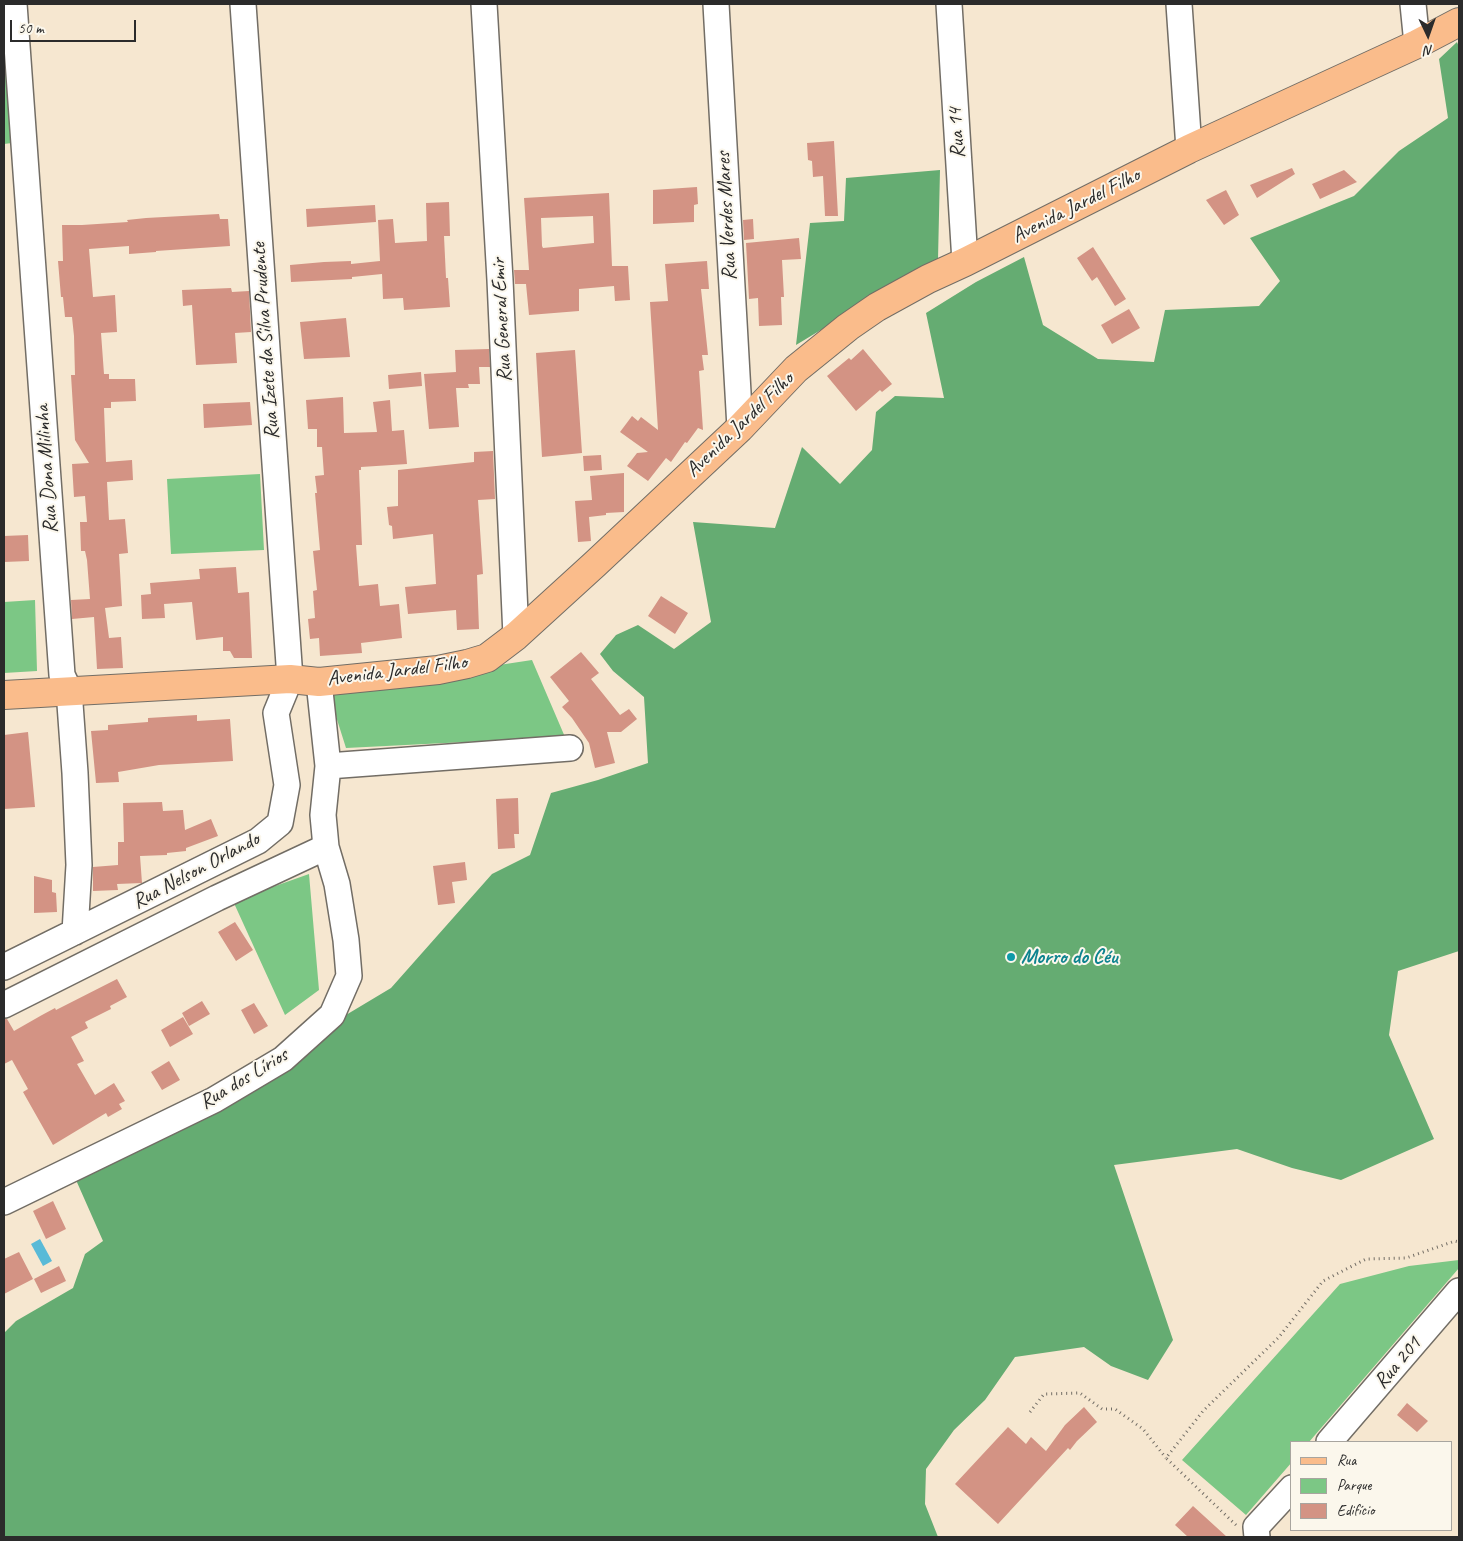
<!DOCTYPE html>
<html>
<head>
<meta charset="utf-8">
<style>
	body { margin:0 }
	#map { position:relative; width:1463px; height:1541px; overflow:hidden; background:#f6e7d0; font-family:Caveat,sans-serif }
	canvas { display:block }
	.frame { position:absolute; inset:0; border:5px solid #2b2b2b; pointer-events:none }
	.legend { position:absolute; left:1290px; top:1441px; width:162px; height:90px; box-sizing:border-box; background:#fbf7ec; border:1px solid #a8a59f; margin:0; padding:6px 9px; list-style:none; font-size:15px; color:#2b2b2b }
	.legend li { display:flex; align-items:center; gap:10px; height:25px }
	.legend b { width:25px; border:1px solid #a8a59f }
	.north { position:absolute; left:1403px; top:10px; width:50px; height:50px; -webkit-text-stroke:4px #fbf7ec; paint-order:stroke; rotate:177deg; font-size:14px; font-weight:700; line-height:20px; text-align:center; color:#2b2b2b }
	.north::after { content:''; display:block; margin:auto; width:18px; height:22px; background:#2b2b2b; clip-path:polygon(50% 0,100% 100%,50% 72%,0 100%) }
	.scale { position:absolute; left:10px; top:20px; width:126px; height:22px; box-sizing:border-box; border:2px solid #2b2b2b; border-top:0; padding-left:6px; font-size:15px; line-height:18px; white-space:nowrap; color:#2b2b2b; -webkit-text-stroke:4px #fbf7ec; paint-order:stroke }
</style>
</head>
<body>
<div id="map">
<canvas width="1463" height="1541"></canvas>
<div class="frame"></div>
<ul class="legend">
<li><b style="height:6px;background:#fabc8b"></b>Rua</li>
<li><b style="height:14px;background:#7cc785"></b>Parque</li>
<li><b style="height:14px;background:#d39384"></b>Edifício</li>
</ul>
<div class="north">N</div>
<div class="scale">50 m</div>
</div>
<script>
const ctx = document.querySelector('canvas').getContext('2d');
ctx.lineJoin = 'round';
function fill(path, color) { ctx.fillStyle = color; ctx.fill(path, 'evenodd'); }
const poly = rows => new Path2D(rows.map(r => 'M' + r).join(''));
function strokePath(path, color, width, dash) { ctx.strokeStyle = color; ctx.lineWidth = width; ctx.lineCap = dash ? 'butt' : 'round'; ctx.setLineDash(dash || []); ctx.stroke(path); }
function label(font, color, halo, rows, align = 'center') {
  ctx.font = font + ' Caveat,sans-serif'; ctx.lineWidth = 4; ctx.setLineDash([]); ctx.textBaseline = 'middle'; ctx.strokeStyle = halo; ctx.fillStyle = color; for (const [text, x, y, turn = 0] of rows) {
    ctx.save(); ctx.translate(x, y); ctx.rotate((+turn || 0) * Math.PI / 180); ctx.textAlign = isNaN(turn) ? turn : align; if (halo) ctx.strokeText(text, 0, 0); ctx.fillText(text, 0, 0); ctx.restore();
  }
}
fill(poly([
	[4,7,12,143,4,144],
	[260,474,264,550,171,554,167,479],
	[35,600,37,671,4,673,4,602],
	[532,660,565,737,346,748,328,691],
	[309,874,319,990,285,1015,233,901],
	[1459,1260,1459,1268,1309,1442,1292,1442,1292,1462,1246,1515,1182,1460,1340,1284,1409,1266]
]), '#7cc785');
fill(poly([
	[1457,42,1459,47,1459,951,1398,971,1389,1035,1434,1139,1341,1180,1292,1168,1237,1149,1114,1165,1173,1340,1148,1380,1111,1366,1084,1347,1015,1357,985,1400,954,1430,926,1469,925,1504,938,1537,4,1537,4,1333,16,1321,73,1288,85,1254,103,1241,76,1180,149,1133,391,988,492,874,530,855,551,793,598,780,648,763,644,697,613,671,600,654,616,635,638,625,674,649,711,622,693,522,775,528,802,447,840,484,872,450,876,412,895,396,944,398,926,313,976,282,1024,257,1043,325,1098,359,1154,362,1165,310,1259,306,1280,281,1250,238,1354,196,1399,151,1448,118,1439,59],
	[940,170,938,259,796,345,810,223,844,221,846,178]
]), '#65ac72');
fill(poly([
	[40,1239,52,1261,43,1266,31,1244]
]), '#59bad7');
fill(poly([
	[834,141,838,216,825,216,823,176,813,177,812,161,808,160,807,143],
	[1292,168,1295,174,1257,198,1250,185],
	[1344,170,1357,182,1320,199,1312,184],
	[697,187,698,204,694,205,694,222,653,224,653,190],
	[1226,190,1239,215,1224,225,1206,200],
	[609,193,612,266,628,266,630,300,615,301,614,286,579,289,579,311,529,315,526,284,515,284,514,270,529,270,524,198],
	[593,216,594,243,543,248,542,246,541,218],
	[449,202,450,236,444,236,446,278,448,278,450,307,404,310,403,298,383,299,382,274,352,277,352,279,291,282,290,265,324,262,351,261,351,264,380,261,378,220,393,219,395,243,427,241,426,203],
	[375,205,376,222,307,227,306,209],
	[219,214,220,219,228,219,230,246,156,251,156,252,129,254,129,246,89,249,93,297,115,295,117,332,101,333,104,374,109,374,109,379,135,379,136,401,111,402,111,408,104,408,106,462,132,460,133,480,107,482,109,520,125,519,128,553,119,554,122,606,105,608,109,638,121,637,123,668,97,669,94,617,72,619,71,600,90,599,87,560,85,551,81,551,80,522,87,522,85,496,74,497,72,464,89,463,75,440,71,375,75,375,74,336,72,317,65,317,63,297,61,297,58,261,63,261,62,225,82,225,128,222,127,220,146,218],
	[753,219,754,239,744,240,743,220],
	[799,238,801,259,782,260,784,297,781,297,782,325,759,326,758,298,749,299,746,243],
	[1093,247,1126,299,1115,306,1097,277,1092,281,1077,258],
	[707,261,709,289,701,289,708,355,702,355,704,370,699,371,703,430,698,428,687,443,685,442,671,462,666,458,648,481,627,466,637,453,648,452,620,432,632,416,638,421,641,417,658,430,650,302,668,301,665,264],
	[231,288,232,292,249,291,251,332,235,333,237,363,196,365,192,305,183,306,182,290],
	[1129,309,1140,328,1112,344,1101,325],
	[346,318,350,357,304,359,300,322],
	[489,349,490,367,479,367,480,384,468,384,469,388,456,388,459,427,429,429,424,374,456,372,455,350],
	[863,349,892,384,882,392,880,390,856,411,827,376,849,358,851,360],
	[575,350,582,453,542,457,536,353],
	[421,372,422,386,389,389,388,375],
	[343,397,344,433,377,432,373,402,390,400,392,431,404,430,407,464,361,467,361,470,359,470,362,545,356,545,359,586,378,584,380,606,399,604,402,638,361,643,362,653,320,656,319,638,310,639,308,619,315,618,313,591,317,590,313,551,320,550,315,493,317,493,315,476,324,475,322,447,317,447,317,429,308,429,306,400],
	[250,402,252,425,204,428,203,404],
	[493,451,495,499,478,500,483,574,477,575,479,629,457,630,456,610,408,614,405,587,436,584,433,534,393,539,392,526,389,525,387,507,398,506,398,470,474,462,474,452],
	[601,455,602,470,584,471,583,456],
	[624,473,624,512,606,513,606,515,589,517,591,541,578,542,575,501,592,500,590,476],
	[28,535,29,561,4,562,4,536],
	[236,567,238,593,249,592,252,658,234,658,230,651,223,651,223,637,196,640,192,602,164,604,165,618,142,619,141,595,151,594,150,583,200,579,199,569],
	[661,596,688,613,675,634,648,616],
	[581,652,599,673,591,679,620,715,629,709,637,719,621,732,607,732,615,763,595,768,589,743,572,718,562,707,569,701,550,677],
	[197,715,197,721,230,719,233,761,159,765,118,772,119,782,96,783,91,731,108,730,108,725,148,722,148,718],
	[28,732,35,807,4,809,4,735],
	[518,798,519,834,514,834,515,848,498,849,496,799],
	[162,802,163,811,183,810,185,830,211,819,218,836,186,848,186,851,167,853,167,855,140,856,142,883,117,884,118,890,93,891,93,867,118,865,118,842,124,842,123,803],
	[465,862,467,880,452,882,455,903,438,905,433,866],
	[34,876,52,880,52,892,56,893,57,912,34,913],
	[235,922,253,950,236,961,218,932],
	[117,979,127,997,110,1006,111,1009,85,1022,88,1028,71,1037,84,1061,77,1064,95,1095,114,1083,125,1101,119,1104,122,1109,108,1117,106,1113,53,1145,23,1092,28,1089,12,1060,4,1064,4,1019,7,1019,14,1031,42,1015,55,1008,56,1010],
	[202,1001,210,1014,189,1026,182,1013],
	[254,1003,268,1026,254,1034,241,1010],
	[183,1017,193,1034,170,1047,161,1030],
	[169,1061,180,1080,162,1090,151,1072],
	[53,1201,66,1229,46,1239,33,1211],
	[19,1252,33,1279,4,1294,4,1259],
	[59,1266,66,1281,41,1293,34,1279],
	[1407,1403,1428,1421,1417,1432,1397,1415],
	[1084,1407,1097,1422,1077,1441,1070,1450,1068,1448,998,1524,955,1484,1008,1427,1026,1444,1031,1437,1046,1451,1065,1425],
	[1193,1506,1227,1537,1188,1537,1175,1525]
]), '#d39384');
const minor = poly([
	[14,4,62,675,69,690,75,773,79,865,75,932],
	[484,4,500,280,516,636],
	[716,4,740,428],
	[949,4,965,262],
	[1179,4,1189,149],
	[1413,4,1417,44],
	[328,766,570,748],
	[4,967,258,841,280,823,287,785,276,713,290,679,243,4],
	[4,1005,217,898,326,847],
	[4,1202,214,1100,283,1059,332,1015,349,976,346,940,337,884,326,847,323,815,328,766,319,682],
	[1329,1442,1459,1291],
	[1257,1537,1256,1527,1292,1488]
]);
const major = poly([
	[4,695,290,679,319,682,438,670,467,664,487,658,516,636,595,564,740,428,796,369,848,327,877,307,928,279,965,262,1189,149,1417,44,1459,22]
]);
strokePath(minor, '#726d65', 28);
strokePath(major, '#726d65', 30);
strokePath(poly([
	[1030,1412,1044,1394,1080,1393,1102,1409,1115,1409,1143,1429,1166,1458],
	[1236,1525,1166,1458,1203,1411,1279,1337,1323,1281,1366,1259,1406,1258,1455,1241,1459,1242]
]), '#726d65', 3, [1, 4]);
strokePath(minor, '#fff', 25);
strokePath(major, '#fabc8b', 28);
for (const [x, y, r, color] of [
	[1011,957,5,"#0f9aa8"]
]) { const dot = new Path2D(); dot.arc(x, y, r, 0, 2 * Math.PI); ctx.fillStyle = color; ctx.fill(dot); strokePath(dot, '#fbf7ec', 2); }
label('21px', '#2b2b2b', '#fbf7ec', [
	["Rua 14",957,133,-94],
	["Avenida Jardel Filho",1076,206,-27],
	["Rua Verdes Mares",727,216,-93],
	["Rua General Emir",502,320,-93],
	["Rua Izete da Silva Prudente",266,341,-94],
	["Avenida Jardel Filho",740,425,-44],
	["Rua Dona Milinha",47,469,-94],
	["Avenida Jardel Filho",397,671,-7],
	["Rua Nelson Orlando",196,871,-28],
	["Rua dos Lírios",244,1079,-31],
	["Rua 201",1398,1363,-50]
]);
label('bold 21px', '#0d838f', '#fbf7ec', [
	["Morro do Céu",1021,957]
], 'left');
</script>
</body>
</html>
